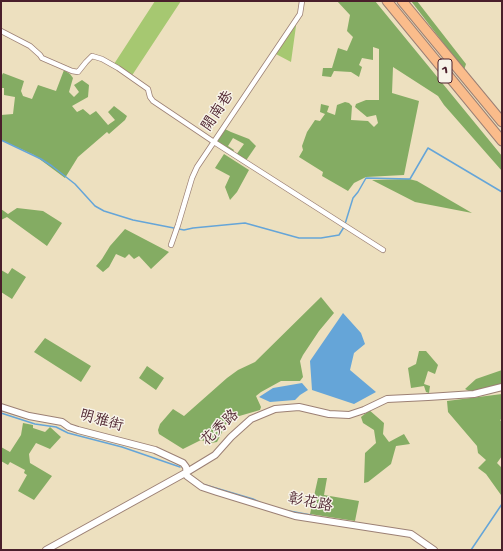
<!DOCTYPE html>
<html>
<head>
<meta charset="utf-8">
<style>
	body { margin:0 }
	#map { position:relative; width:503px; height:551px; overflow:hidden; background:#ede0bf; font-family:"Gochi Hand",sans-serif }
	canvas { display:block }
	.frame { position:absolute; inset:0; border:2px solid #4a1f2b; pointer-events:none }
</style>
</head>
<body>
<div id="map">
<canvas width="503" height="551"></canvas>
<div class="frame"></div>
</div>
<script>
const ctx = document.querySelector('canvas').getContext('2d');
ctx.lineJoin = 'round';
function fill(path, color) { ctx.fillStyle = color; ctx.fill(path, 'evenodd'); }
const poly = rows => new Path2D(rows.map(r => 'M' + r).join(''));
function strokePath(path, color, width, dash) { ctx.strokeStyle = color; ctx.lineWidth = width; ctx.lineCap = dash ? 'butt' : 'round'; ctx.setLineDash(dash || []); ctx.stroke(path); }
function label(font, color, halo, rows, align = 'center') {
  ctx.font = font + ' "Gochi Hand","LXGW WenKai TC",sans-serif'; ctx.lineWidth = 3; ctx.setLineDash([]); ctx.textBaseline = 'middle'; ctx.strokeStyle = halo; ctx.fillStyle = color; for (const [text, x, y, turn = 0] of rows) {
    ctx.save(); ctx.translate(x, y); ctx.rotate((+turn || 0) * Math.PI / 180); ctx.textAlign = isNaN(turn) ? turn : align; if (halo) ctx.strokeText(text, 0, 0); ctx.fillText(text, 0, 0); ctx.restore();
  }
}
fill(poly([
	[155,1,181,1,131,77,114,64],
	[295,24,296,26,291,62,274,53]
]), '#a6c871');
fill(poly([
	[337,1,375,1,502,156,502,171,444,105,438,96,393,67,392,93,419,101,404,175,366,177,354,183,348,191,322,176,323,172,299,157,303,150,302,146,307,132,315,120,320,121,325,114,320,112,321,104,329,106,327,112,335,115,337,105,345,102,349,103,352,106,351,120,368,121,374,127,378,123,376,115,367,117,355,107,356,104,366,100,379,100,379,49,373,47,373,60,362,58,359,65,362,67,359,77,351,72,334,71,331,77,322,76,323,68,332,68,338,48,347,51,353,37,347,31,350,15],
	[411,1,417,1,466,64,464,70],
	[64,70,70,74,73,78,69,92,74,97,79,92,74,85,82,80,89,85,88,97,72,106,77,112,83,109,90,115,96,111,108,125,115,120,108,112,114,106,127,116,125,120,109,134,107,132,78,157,65,178,34,155,1,140,1,115,13,114,15,97,4,95,4,88,1,88,1,77,3,73,24,81,21,91,23,96,32,99,38,85,56,91],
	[225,129,231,132,249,139,256,146,245,162,236,155,244,144,233,138,228,146,234,150,232,153,218,143,217,141],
	[224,154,249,170,237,192,230,200,225,187,230,176,215,168],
	[409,179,417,181,472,213,415,202,372,180],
	[17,208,43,211,62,223,47,246,7,217,1,220,1,209,8,214],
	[125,229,169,252,151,269,139,256,134,259,129,254,125,258,116,254,109,267,103,272,96,266,102,259,110,246],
	[12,268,26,277,12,299,1,292,1,270,8,274],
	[321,297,334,313,319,331,303,355,300,361,303,377,300,381,281,381,261,392,256,396,261,407,260,410,229,419,217,442,211,443,201,440,183,449,159,434,158,430,160,424,173,409,184,416,227,378,238,370,255,362],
	[45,338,91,366,81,382,34,352],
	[419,351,426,351,438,365,435,374,428,371,424,384,430,386,429,393,426,392,424,386,411,388,408,368,416,364],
	[147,366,164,378,156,390,139,378],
	[502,370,502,384,471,392,465,389,476,379],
	[502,394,502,419,500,420,502,422,502,456,497,463,502,468,502,494,501,495,486,474,478,468,486,460,478,453,477,446,448,412,447,401],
	[368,409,384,423,383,434,389,442,404,434,410,444,396,446,391,464,368,482,364,483,365,453,376,443,374,430,363,423,361,417,366,413],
	[23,423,33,425,33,428,45,432,50,427,61,437,50,449,36,443,29,454,30,463,52,476,34,500,18,491,27,475,24,473,25,470,10,462,8,465,1,461,1,447,10,452,21,435],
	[318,478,327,478,324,495,359,501,355,521,310,514]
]), '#84ac63');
fill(poly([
	[343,313,361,333,365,344,354,353,350,370,376,392,354,404,312,390,310,361],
	[302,383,308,390,300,395,295,400,270,402,259,397,273,388]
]), '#65a5d8');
strokePath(poly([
	[1,140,41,159,52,166,75,184,95,206,104,211,133,220,184,230,193,228,245,223,299,238,321,238,339,235,344,227],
	[345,224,353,198,358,192,366,178,410,179,428,148,502,192],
	[1,413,35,424,56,427,68,433,122,447,180,467],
	[202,484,253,499,261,503],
	[289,511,311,515],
	[471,550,502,504]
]), '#65a5d8', 1.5);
const minor = poly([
	[1,31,30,46,40,55,42,58,72,71,78,72,86,62,92,56,102,59,118,68,148,89,150,97,153,101,214,142,383,250],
	[171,245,178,225,192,178,197,167,300,14,302,1]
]);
const tertiary = poly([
	[1,407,29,416,62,422,69,427,78,430,155,450,183,463,186,467,187,476,202,487,217,492,295,516,411,534,434,550],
	[46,550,187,472,215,455,231,437,251,419,275,409,299,407,329,414,349,415,364,410,387,399,428,397,474,394,502,387]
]);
const motorway = poly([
	[387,1,502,141],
	[402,1,502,122]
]);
strokePath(minor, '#9c8075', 6);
strokePath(tertiary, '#9c8075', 8);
strokePath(motorway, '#9c8075', 11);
strokePath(minor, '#fff', 4.5);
strokePath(tertiary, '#fff', 6);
strokePath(motorway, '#fabc8b', 9);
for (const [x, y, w] of [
	[445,71,14]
]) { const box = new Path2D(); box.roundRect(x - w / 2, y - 12, w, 24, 3); ctx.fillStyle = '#f7f3e8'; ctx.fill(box); strokePath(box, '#4a1f2b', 1); }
label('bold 14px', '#4a1f2b', null, [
	["1",445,71]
]);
label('15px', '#4a1f2b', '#f7f3e8', [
	["開南巷",219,112,-56],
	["明雅街",101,422,16],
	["花秀路",221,429,-43],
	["彰花路",310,504,11]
]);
</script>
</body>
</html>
